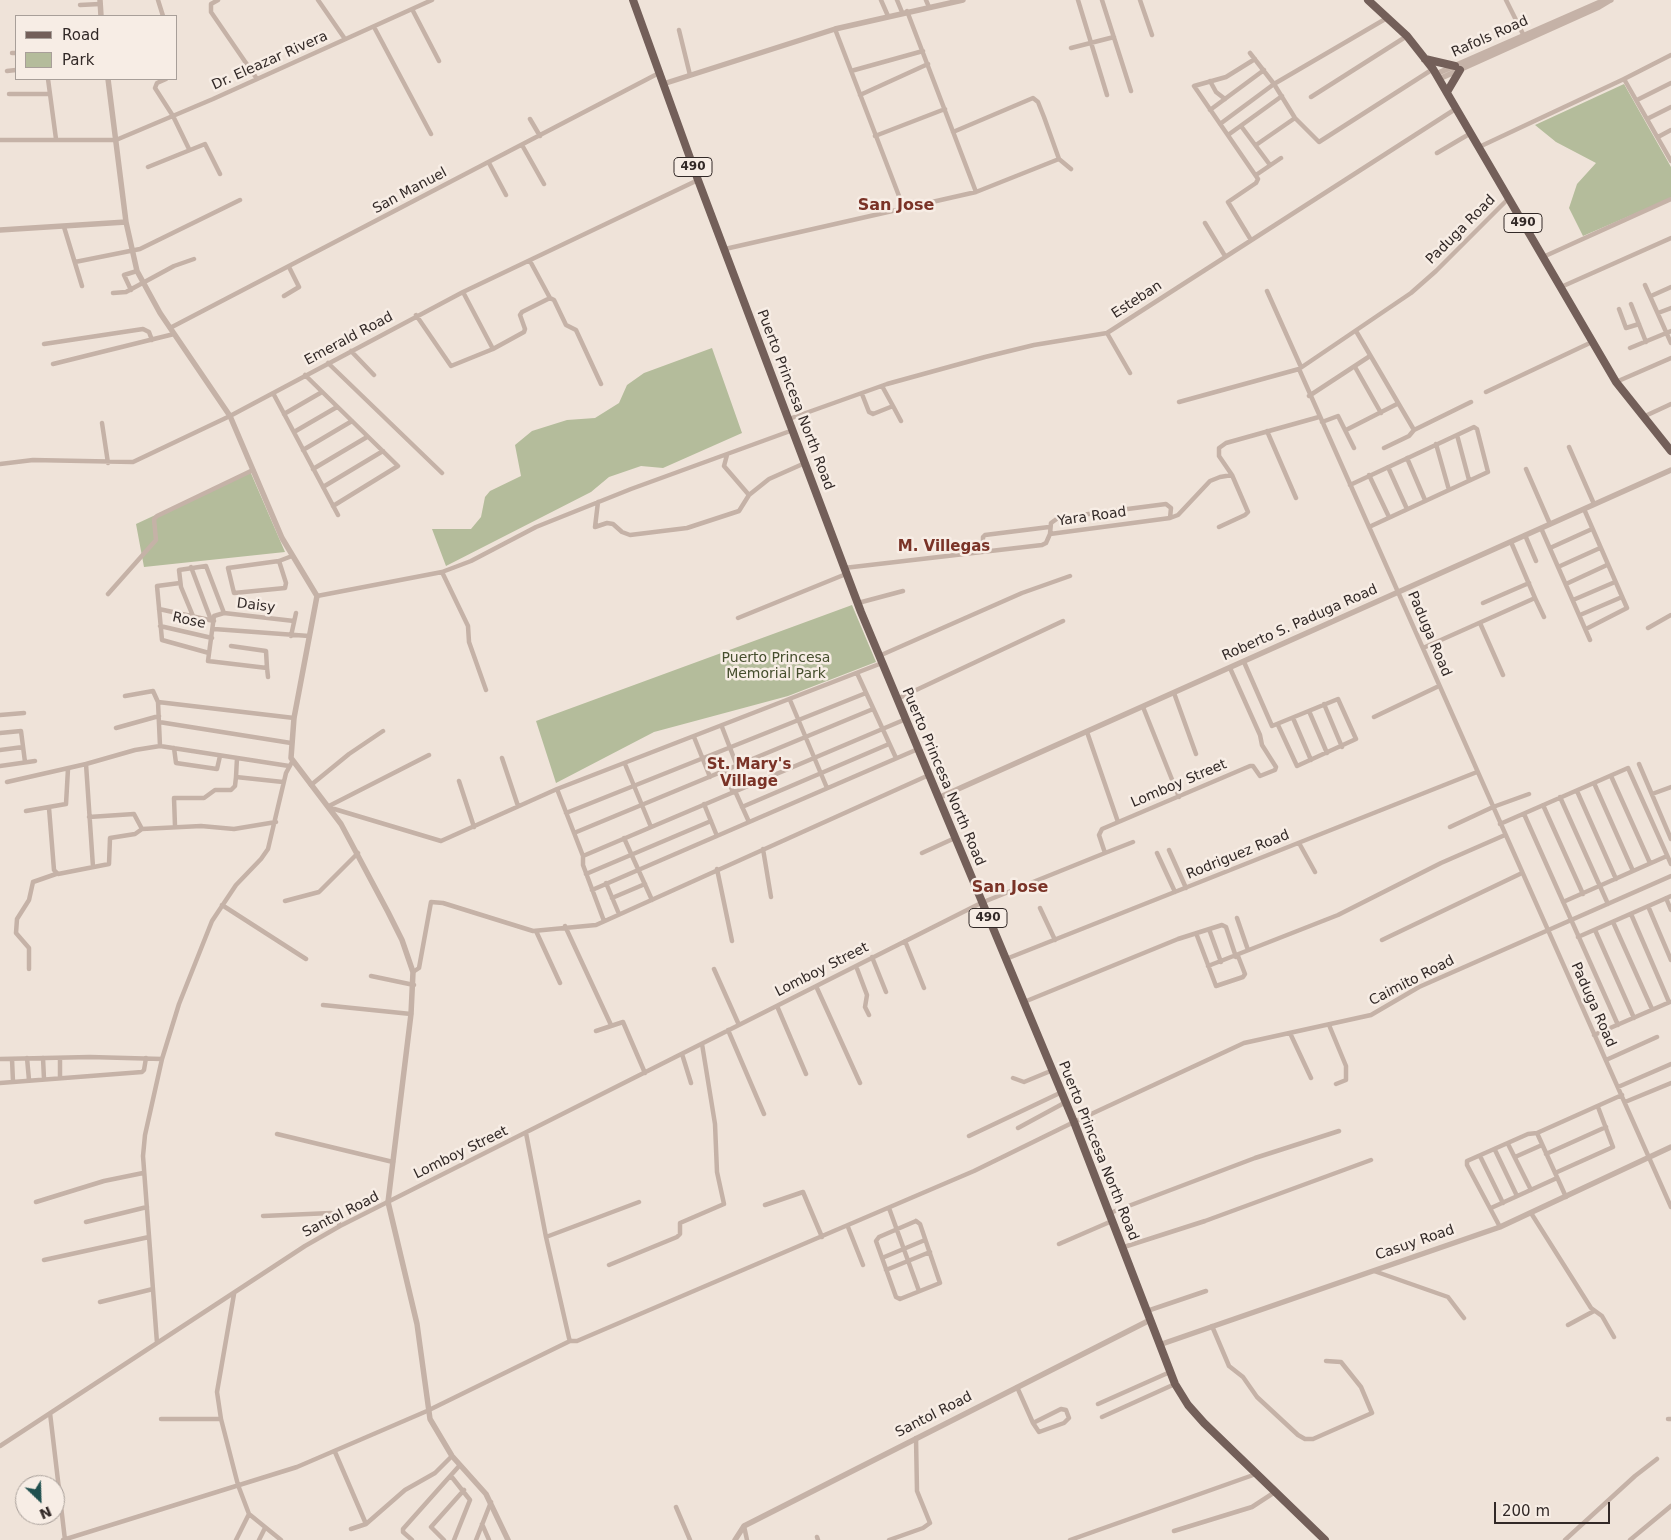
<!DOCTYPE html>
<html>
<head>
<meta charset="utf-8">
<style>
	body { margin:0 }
	#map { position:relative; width:1671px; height:1540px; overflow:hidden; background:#efe3d9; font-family:"DejaVu Sans",sans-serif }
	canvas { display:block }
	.legend { position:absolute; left:15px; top:15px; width:162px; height:65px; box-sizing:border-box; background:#f7ede5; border:1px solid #a89f99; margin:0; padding:6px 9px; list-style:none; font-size:15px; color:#322927 }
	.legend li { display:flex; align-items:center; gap:10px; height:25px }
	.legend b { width:25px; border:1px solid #a89f99 }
	.north { position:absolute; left:15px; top:1475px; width:50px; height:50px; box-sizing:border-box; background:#f7ede5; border:1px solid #a89f99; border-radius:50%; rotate:156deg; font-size:14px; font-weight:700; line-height:20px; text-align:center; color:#322927 }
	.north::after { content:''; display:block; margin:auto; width:18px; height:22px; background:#20504f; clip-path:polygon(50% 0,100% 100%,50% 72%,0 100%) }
	.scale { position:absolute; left:1494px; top:1502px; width:116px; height:22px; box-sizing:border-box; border:2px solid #322927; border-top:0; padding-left:6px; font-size:15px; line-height:18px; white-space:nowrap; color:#322927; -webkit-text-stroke:4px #f7ede5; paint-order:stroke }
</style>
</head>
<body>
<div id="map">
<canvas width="1671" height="1540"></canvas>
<ul class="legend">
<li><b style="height:6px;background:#735f59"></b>Road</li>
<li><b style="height:14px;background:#b4bc9b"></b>Park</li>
</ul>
<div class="north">N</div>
<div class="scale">200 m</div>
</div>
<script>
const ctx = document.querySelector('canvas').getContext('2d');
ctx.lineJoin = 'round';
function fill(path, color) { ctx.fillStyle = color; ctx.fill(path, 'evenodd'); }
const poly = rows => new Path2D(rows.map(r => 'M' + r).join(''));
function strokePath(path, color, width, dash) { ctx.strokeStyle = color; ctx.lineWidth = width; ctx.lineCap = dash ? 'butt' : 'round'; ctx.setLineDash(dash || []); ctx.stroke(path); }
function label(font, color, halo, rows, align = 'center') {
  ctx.font = font + ' "DejaVu Sans",sans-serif'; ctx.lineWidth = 5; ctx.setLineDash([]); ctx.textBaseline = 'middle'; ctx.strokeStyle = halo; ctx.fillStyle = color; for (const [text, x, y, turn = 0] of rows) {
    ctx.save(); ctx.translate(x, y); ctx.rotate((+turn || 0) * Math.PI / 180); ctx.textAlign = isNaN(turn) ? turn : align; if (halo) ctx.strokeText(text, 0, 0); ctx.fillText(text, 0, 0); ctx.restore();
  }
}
fill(poly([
	[1624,84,1671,167,1671,198,1583,236,1569,208,1577,184,1596,163,1556,142,1535,125],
	[712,348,742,433,663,468,641,466,609,477,591,492,446,566,432,529,471,529,481,517,485,497,490,491,521,476,515,445,532,431,567,420,595,418,619,403,627,385,644,373],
	[250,471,285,552,144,567,136,524],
	[852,605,876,662,788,696,654,732,556,783,536,721]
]), '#b4bc9b');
strokePath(poly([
	[158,0,163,16],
	[218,0,211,4,211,12,257,79],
	[318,0,345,39],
	[881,0,888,16],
	[897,0,902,12],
	[926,0,929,7],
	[1078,0,1107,95],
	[1102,0,1131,91],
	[1140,0,1152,35],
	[1506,0,1524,36],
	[80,5,100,4],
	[412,9,439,61],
	[907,11,976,192],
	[374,27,431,134],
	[835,29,904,209],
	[679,30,690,75],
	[1071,48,1114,37],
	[12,53,16,53],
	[1250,53,1274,84,1295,118,1319,142,1433,69],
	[7,71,16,70],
	[851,71,923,51],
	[48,79,56,139],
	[166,79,157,83,155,88,173,116,189,149],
	[1624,79,1671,161],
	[1210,81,1216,92,1225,99],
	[9,94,50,94],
	[860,95,928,64],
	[1311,97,1407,36],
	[1637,100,1671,83],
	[1210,110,1264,70],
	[530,119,540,136],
	[1647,119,1671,107],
	[1220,124,1274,84,1387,18],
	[1241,126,1270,165],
	[1228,135,1282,96],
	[875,136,945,109],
	[1658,137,1671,130],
	[0,140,116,140,213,99,432,0],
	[522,145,544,184],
	[1256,145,1295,118],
	[1479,147,1624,79,1671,55],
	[1437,153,1471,133],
	[1059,159,1071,169],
	[489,163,506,195],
	[148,167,205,144,220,174],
	[1256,175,1281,158],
	[1205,223,1225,256],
	[64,227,82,286],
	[1251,240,1228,202,1256,183,1258,179,1194,86,1226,77,1255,59],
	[725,249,976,192,1059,159,1044,117,1038,102,1033,98,953,132],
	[1543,257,1671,199],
	[75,262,140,249,240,200],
	[1645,285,1671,343],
	[1561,287,1671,238],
	[131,290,124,275,137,271],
	[1267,291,1301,367],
	[463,292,493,349],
	[113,293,126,292,174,266,194,259],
	[284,296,299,287,289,267],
	[1651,296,1671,287],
	[550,298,554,300,566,325,576,330,601,384],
	[1631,304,1646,342],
	[1619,309,1626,328,1639,324],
	[1658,313,1671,308],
	[416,315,451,366,493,349,524,332,525,329,520,315,522,312,550,298,530,261],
	[170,328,659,73],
	[1356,331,1414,430,1471,402],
	[1107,333,1130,373],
	[44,344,143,329,149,332,152,340],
	[1630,348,1671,331],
	[351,351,374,375],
	[328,363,442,473],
	[53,364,174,334],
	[1355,367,1381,413],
	[1299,369,1671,1207],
	[305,375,398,466,333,506],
	[1616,382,1671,358],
	[1486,392,1592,342],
	[273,393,338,515],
	[862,394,869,412,873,414,893,406,882,386],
	[1309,396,1370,356],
	[1179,402,1299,369,1411,293,1436,271,1509,198],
	[893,406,901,421],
	[284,414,322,392],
	[1643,417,1671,404],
	[789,419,887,384,985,357,1034,345,1107,333,1457,108],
	[1322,422,1338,416,1354,448],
	[102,423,108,463],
	[1346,430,1397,404],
	[1267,431,1296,498],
	[294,432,337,407],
	[1457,435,1469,480],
	[1436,444,1449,490],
	[1569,447,1594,504],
	[1384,448,1409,436,1414,430],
	[303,450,352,421],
	[727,455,724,466,749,495],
	[1407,458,1425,500],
	[0,464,33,460,133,462,230,416,463,292,698,180],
	[1388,467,1407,509],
	[313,469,367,437],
	[1526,469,1550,524],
	[1369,475,1389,517],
	[1350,485,1457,435,1474,427,1477,429,1488,472,1369,527],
	[323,487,383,451],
	[598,502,595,527,607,523,613,524,622,532,630,535,687,528,739,511,749,495,769,479,805,463],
	[1584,509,1627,608,1586,629],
	[1219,527,1245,515,1248,512,1232,475,1219,456,1219,448,1226,443,1319,417],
	[1541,528,1590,640],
	[1050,534,1051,523,1058,518,1166,504,1171,508,1170,518],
	[1525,535,1536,561],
	[1550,548,1592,529],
	[983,551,983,537,985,535,1049,527],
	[279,561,286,583,285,588,234,593,228,568,279,561,292,556],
	[191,567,211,620],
	[1558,567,1600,548],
	[844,568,1042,545,1046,543,1050,534,1170,518,1178,515,1210,481,1220,477,1232,475],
	[442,572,468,626,469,642,486,690],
	[180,583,157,586,162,640,209,653],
	[1566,584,1607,565],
	[108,594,156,540,154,519,157,516,253,470],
	[317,596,442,572,471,561,536,527,631,489,793,430],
	[1535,598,1544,617],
	[1573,600,1615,582],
	[858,603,903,591],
	[1483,603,1529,583],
	[159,609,214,621],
	[224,613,214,616,208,661,267,668,268,677],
	[1580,615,1622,597],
	[193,616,181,587,179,570,206,566,224,613,294,621],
	[738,618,846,574],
	[1480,623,1503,675],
	[160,626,212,638],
	[1648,628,1671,615],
	[214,629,309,636],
	[291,636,296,613],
	[231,646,266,651,267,668],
	[1423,648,1535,598,1511,542],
	[879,656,1022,593,1070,576],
	[1244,662,1272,726,1338,699,1356,739,1297,766,1278,725],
	[857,673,896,758],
	[1174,693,1196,754],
	[125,696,153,691,158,702,160,746],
	[897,699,1063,621],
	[790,700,827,788],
	[158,702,294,718],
	[1324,704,1342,747],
	[1143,707,1179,797],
	[1309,711,1327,753],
	[0,715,24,713],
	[1374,717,1439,686],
	[1293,718,1311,760],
	[159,722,291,743],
	[722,727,737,766],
	[116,728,159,716],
	[1087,732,1118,822],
	[0,733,21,731,25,762],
	[694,737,710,777],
	[174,748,176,763,217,769,220,756],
	[0,750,23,747],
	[237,758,236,777,283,782],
	[502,758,518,806],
	[625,764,651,827],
	[1639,764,1671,839],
	[0,766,35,761],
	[724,772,733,792],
	[1611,776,1650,863],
	[459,781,474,827],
	[7,782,86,764],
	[1594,783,1633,871],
	[311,785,349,754,383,731],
	[557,789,583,856,583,865,604,921],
	[735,791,749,822],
	[1577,791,1616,879],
	[1652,794,1671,787],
	[1560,797,1608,904],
	[704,804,717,836],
	[1543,805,1583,894],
	[329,806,429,755],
	[742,807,889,744],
	[49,808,54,870,58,874,109,864,110,838,135,834,142,829,201,826,234,829,276,822],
	[331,808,441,841,557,789,882,663],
	[26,811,66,804,68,769],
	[566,813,866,693],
	[1524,814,1618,1025],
	[89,817,134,814,142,829],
	[1500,824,1628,768,1671,864],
	[175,826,174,798,204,798,215,790,231,790,235,786,236,777],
	[1450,827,1493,807,1529,794],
	[574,833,873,709],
	[624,838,652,900],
	[1299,843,1315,872],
	[763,849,771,897],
	[1169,850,1186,888],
	[922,853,955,838],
	[1105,853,1133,842],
	[1157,853,1175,892],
	[583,856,906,719],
	[93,867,86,764,135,750,160,746,289,766],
	[717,869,732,941],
	[586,874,711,821],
	[606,883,619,914],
	[592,890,918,749],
	[612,898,645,884],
	[1666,898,1671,910],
	[285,901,319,892,358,853],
	[1563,902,1667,856],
	[222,905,306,959],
	[1648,906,1671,960],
	[1040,908,1055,940],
	[1631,914,1669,1002],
	[1237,918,1248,950],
	[1613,922,1652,1009],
	[565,926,611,1025],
	[1209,929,1221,962],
	[1595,930,1634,1018],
	[536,931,560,983],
	[1196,933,1216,986,1243,977,1245,974,1238,956],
	[1578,937,1671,896],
	[1382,940,1522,873],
	[905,941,924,988],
	[872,957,886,992],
	[1006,959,1477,772],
	[856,966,867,995,865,1007,869,1015],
	[1208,966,1338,915,1441,863,1505,835],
	[29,969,29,948,16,933,17,919,29,900,33,882,56,874],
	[714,969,739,1025],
	[413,972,419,968,431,902,443,903,533,931,596,925,929,775],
	[371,976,414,985],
	[816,986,860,1083],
	[1024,1002,1178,939,1222,925,1226,927,1236,957],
	[323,1005,411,1014],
	[777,1006,806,1074],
	[1329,1025,1346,1066,1346,1080,1336,1084],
	[728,1030,764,1114],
	[596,1031,623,1022,645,1073],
	[1290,1033,1311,1078],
	[1594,1035,1670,1002],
	[682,1054,691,1083],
	[27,1058,29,1080],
	[43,1058,44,1079],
	[60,1058,60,1077],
	[0,1059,90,1057,162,1059],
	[12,1059,13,1082],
	[1606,1060,1657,1037],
	[1013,1078,1024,1082,1053,1070],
	[0,1083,142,1072,144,1070,146,1058],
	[1618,1087,1671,1064],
	[1625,1102,1671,1083],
	[1018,1128,1066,1102],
	[526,1133,546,1237,569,1338,570,1341,577,1341,974,1171,1074,1122,1244,1043,1371,1015,1419,987,1671,876],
	[1537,1133,1566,1197],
	[277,1134,393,1162],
	[969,1136,1062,1092],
	[1508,1144,1531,1190],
	[1495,1150,1517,1196],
	[1546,1154,1606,1127],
	[1480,1156,1503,1203],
	[1515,1157,1542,1145],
	[1555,1173,1613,1147,1598,1107],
	[36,1202,104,1181,143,1173],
	[765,1205,803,1192,822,1237],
	[889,1208,919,1291],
	[1491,1208,1557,1178],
	[1110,1213,1255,1158,1339,1131],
	[1531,1213,1591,1308,1602,1316,1614,1337],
	[263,1216,331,1213,336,1216,340,1226],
	[916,1221,920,1224,940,1283,900,1299,896,1297,876,1241,879,1237,916,1221],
	[86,1222,147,1207],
	[848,1227,863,1265],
	[1500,1227,1467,1165,1467,1161,1528,1134,1537,1133,1622,1095],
	[546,1237,639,1202],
	[1059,1244,1112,1221],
	[1124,1247,1205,1221,1371,1160],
	[882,1258,925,1240],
	[44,1260,149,1237],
	[609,1265,677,1237,680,1234,680,1223,724,1204,717,1172,715,1124,702,1044],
	[886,1270,930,1252],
	[1374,1271,1448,1297,1464,1318],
	[234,1294,217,1392,221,1419,238,1485,249,1514,236,1540],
	[100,1302,153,1289],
	[1147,1311,1206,1291],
	[1568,1325,1594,1311],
	[1212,1326,1229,1366,1243,1377,1257,1397,1298,1435,1305,1439,1313,1439,1372,1413,1361,1387,1341,1362,1326,1361],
	[157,1343,143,1156,145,1135,162,1059,179,1004,212,921,236,885,261,859,268,849,286,773,292,762],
	[1017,1387,1033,1423,1039,1432,1064,1423,1069,1418,1066,1410,1061,1409,1033,1423],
	[1098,1404,1170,1372],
	[50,1413,65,1540],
	[1102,1417,1175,1384],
	[161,1419,221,1419],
	[1668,1419,1671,1419],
	[0,1446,305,1246,340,1226,981,903,1105,853,1099,835,1102,829,1250,766,1253,766,1260,776,1275,770,1276,767,1262,745,1260,735,1230,668],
	[335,1452,366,1524],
	[451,1476,470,1500,454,1540],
	[676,1507,690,1540],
	[249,1514,281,1540],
	[482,1524,489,1540],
	[744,1526,747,1540],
	[351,1529,366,1524,405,1490,435,1473,452,1456],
	[1174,1531,1252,1507,1275,1492],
	[817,1537,818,1540],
	[63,1540,297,1467,427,1411,570,1341],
	[259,1540,265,1528],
	[412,1540,403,1532,403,1529,460,1465],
	[444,1540,431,1527,464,1490],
	[476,1540,491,1502],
	[889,1540,923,1528,930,1523,917,1491,916,1438],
	[1070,1540,1256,1474],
	[1565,1540,1635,1476,1657,1459],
	[1630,1540,1671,1506]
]), '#c5b2a7', 4.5);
strokePath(poly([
	[100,0,101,16],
	[1436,74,1598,3,1611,0],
	[108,79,126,222,137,271,160,313,230,416,282,538,317,596,294,718,291,758,341,824,388,912,402,940,413,972,411,1014,388,1202,417,1324,430,1419,452,1456,486,1494,508,1540],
	[1439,79,1599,7,1609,1],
	[663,84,835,29,963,0],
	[0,230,126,222],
	[938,798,1671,470],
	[1159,1345,1500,1227,1671,1147],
	[735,1540,744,1526,1150,1320]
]), '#c5b2a7', 5.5);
strokePath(poly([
	[633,0,698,180,861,612,1074,1122,1175,1384,1188,1405,1204,1423,1325,1540],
	[1368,0,1407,36,1433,69,1616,382,1671,451],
	[1425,59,1455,66],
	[1447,92,1460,70]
]), '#735f59', 8);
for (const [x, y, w] of [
	[693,167,38],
	[1523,223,38],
	[988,918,38]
]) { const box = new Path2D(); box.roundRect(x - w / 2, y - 9.5, w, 19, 4); ctx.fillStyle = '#f7ede5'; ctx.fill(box); strokePath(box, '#322927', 1); }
label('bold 12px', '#322927', null, [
	["490",693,167],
	["490",1523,223],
	["490",988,918]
]);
label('14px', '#322927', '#f7ede5', [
	["Rafols Road",1490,37,-24],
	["Dr. Eleazar Rivera",270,61,-24],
	["San Manuel",410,191,-28],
	["Paduga Road",1461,230,-45],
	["Esteban",1137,300,-33],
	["Emerald Road",349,339,-28],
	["Puerto Princesa North Road",795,400,69],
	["Yara Road",1092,517,-8],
	["Daisy",256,606,7],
	["Rose",189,621,12],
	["Roberto S. Paduga Road",1300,623,-24],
	["Paduga Road",1429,634,67],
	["Puerto Princesa North Road",943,777,67],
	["Lomboy Street",1179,784,-23],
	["Rodriguez Road",1238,855,-22],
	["Lomboy Street",822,970,-27],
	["Caimito Road",1412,981,-27],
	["Paduga Road",1593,1005,66],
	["Puerto Princesa North Road",1098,1151,68],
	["Lomboy Street",461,1153,-26],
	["Santol Road",341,1215,-27],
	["Casuy Road",1415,1243,-19],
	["Santol Road",934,1415,-27]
]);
label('14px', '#454e2d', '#f7ede5', [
	["Puerto Princesa",776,658],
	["Memorial Park",776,674]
]);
label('bold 15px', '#7a3327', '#f7ede5', [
	["M. Villegas",944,547],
	["St. Mary's",749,765],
	["Village",749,782]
]);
label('bold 16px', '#7a3327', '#f7ede5', [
	["San Jose",896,206],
	["San Jose",1010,888]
]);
</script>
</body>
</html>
